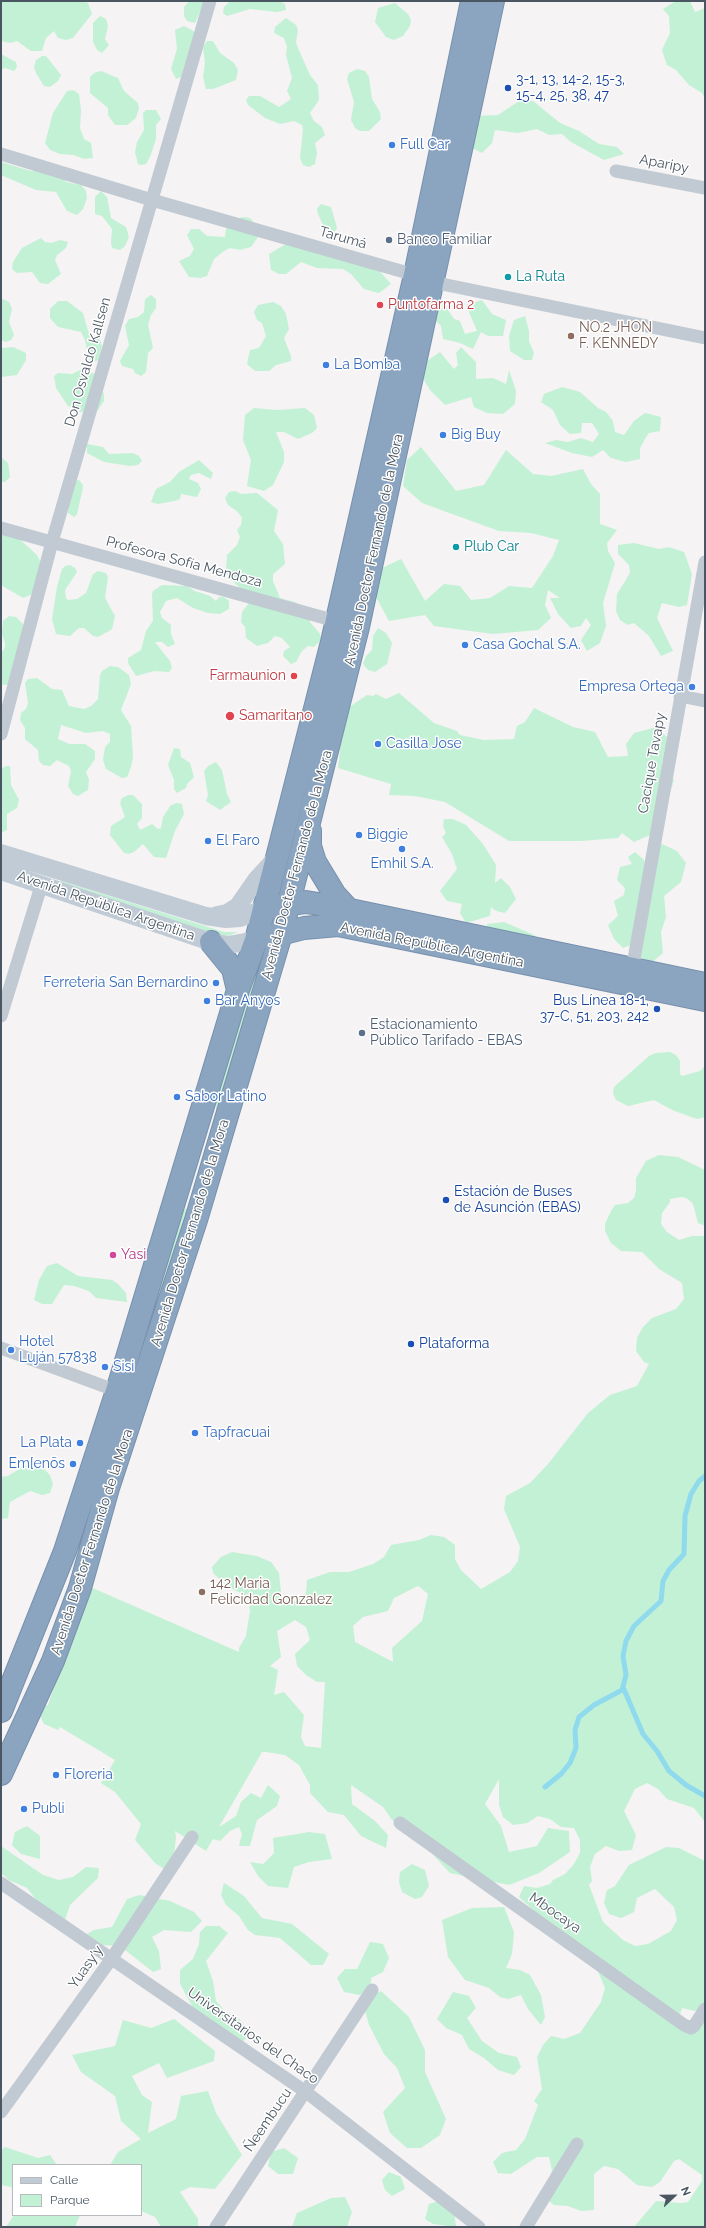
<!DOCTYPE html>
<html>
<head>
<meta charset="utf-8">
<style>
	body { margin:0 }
	#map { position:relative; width:706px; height:2228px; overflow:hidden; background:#f5f3f3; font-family:Raleway,sans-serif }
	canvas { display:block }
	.frame { position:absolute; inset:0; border:2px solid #4a5661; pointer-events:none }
	.legend { position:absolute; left:12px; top:2164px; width:130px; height:52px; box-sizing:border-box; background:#fff; border:1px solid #b7bbc0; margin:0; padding:5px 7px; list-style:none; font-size:12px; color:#4a5661 }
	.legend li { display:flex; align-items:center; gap:8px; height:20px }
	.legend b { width:20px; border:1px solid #b7bbc0 }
	.north { position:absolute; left:654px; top:2176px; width:40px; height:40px; -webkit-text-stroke:3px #fff; paint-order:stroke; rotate:68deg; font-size:11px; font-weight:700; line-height:16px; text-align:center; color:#4a5661 }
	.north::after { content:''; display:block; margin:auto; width:14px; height:18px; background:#4a5661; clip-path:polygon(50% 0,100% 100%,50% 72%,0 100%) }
</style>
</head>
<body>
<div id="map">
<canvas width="706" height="2228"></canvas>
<div class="frame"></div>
<ul class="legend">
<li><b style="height:5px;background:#c1cbd6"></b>Calle</li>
<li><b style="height:11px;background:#c3f1d5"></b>Parque</li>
</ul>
<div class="north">N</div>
</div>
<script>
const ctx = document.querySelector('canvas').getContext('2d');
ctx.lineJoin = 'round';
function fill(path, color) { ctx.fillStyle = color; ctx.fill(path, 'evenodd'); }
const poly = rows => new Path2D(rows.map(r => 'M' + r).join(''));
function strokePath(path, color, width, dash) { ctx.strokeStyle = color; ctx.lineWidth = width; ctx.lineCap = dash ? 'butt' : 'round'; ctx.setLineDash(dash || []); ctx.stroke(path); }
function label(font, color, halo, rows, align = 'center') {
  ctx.font = font + ' Raleway,sans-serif'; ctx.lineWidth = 3; ctx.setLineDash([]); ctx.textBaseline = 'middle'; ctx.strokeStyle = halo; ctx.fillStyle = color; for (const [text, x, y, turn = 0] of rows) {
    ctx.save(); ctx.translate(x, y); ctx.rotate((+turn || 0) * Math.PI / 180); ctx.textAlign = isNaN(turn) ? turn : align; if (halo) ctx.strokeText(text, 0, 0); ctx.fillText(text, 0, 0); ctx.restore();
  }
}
fill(poly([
	[1,1,84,1,88,3,92,14,73,38,66,40,58,38,54,31,46,38,42,51,31,51,17,41,10,43,1,41],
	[189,1,205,1,195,23,187,21,184,16,184,7],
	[230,1,279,1,285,4,286,10,277,12,250,9,227,16,223,13,224,7],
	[676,1,690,1,695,12,705,8,705,99,702,93,689,85,676,70,667,65,662,50,670,33,669,16,663,9],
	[395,3,408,14,411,20,410,26,403,36,394,40,386,37,375,22,378,8],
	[100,16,106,19,108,26,105,39,109,45,102,53,97,50,93,42,93,23],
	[286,18,296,25,298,30,296,42,297,46,310,75,318,85,319,100,310,113,314,121,322,127,325,135,315,143,317,153,315,164,309,167,303,165,300,158,303,130,302,125,294,121,280,124,265,118,248,105,246,100,249,96,260,96,279,107,291,99,287,91,292,78,286,55,287,47,284,38,274,33,275,27],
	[184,26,195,32,181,77,176,79,171,69,177,49,175,30],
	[207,41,213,41,220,53,234,63,238,70,236,80,213,89,206,89,203,77,205,63,203,47],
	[1,54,16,62,17,67,14,71,5,68,1,70],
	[42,56,46,56,61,75,58,81,50,87,44,86,36,73,34,67,36,60],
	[357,69,365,71,369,77,372,99,380,112,381,119,369,131,360,131,355,128,351,120,354,102,347,79,349,73],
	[101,71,118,78,124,91,138,103,139,108,136,118,127,125,115,125,108,115,108,108,90,93,90,77,94,73],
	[73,90,79,94,81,110,80,128,84,139,91,143,93,158,84,159,74,155,60,154,50,150,45,143,53,113,67,91],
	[519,101,533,101,560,123,579,131,599,144,617,147,624,154,604,160,571,142,562,134,549,135,537,129,518,133,495,130,492,143,482,153,470,147,475,116,498,115],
	[146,110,156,110,161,119,156,125,156,139,150,157,146,164,141,165,138,164,135,152,137,142,144,130,143,113],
	[1,162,31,171,59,171,66,182,81,185,86,191,87,198,83,209,77,215,67,211,56,192,36,190,1,175],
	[101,191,107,197,111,218,126,227,129,237,125,246,120,250,112,248,111,243,112,229,102,216,95,214,95,197],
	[321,204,331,207,337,228,334,233,331,234,325,229,318,214,317,209],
	[243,217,250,218,256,225,258,237,251,247,240,250,230,248,224,251,214,259,207,276,201,278,189,277,179,261,190,256,194,249,187,235,191,229,199,229,207,236,225,237,226,229,231,220],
	[41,238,45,242,51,243,60,240,68,242,66,248,57,255,55,260,61,274,48,284,40,283,32,272,17,273,12,269,13,262,22,248],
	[286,244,377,268,391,284,379,293,364,289,351,274,343,269,317,268,301,262,286,274,279,274,271,270,269,254],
	[151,295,156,299,156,308,151,315,148,325,153,348,148,353,146,372,141,376,135,373,133,369,122,366,120,361,129,345,125,326,129,319,138,317,144,312,145,299],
	[1,298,9,302,12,309,9,322,14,335,11,340,6,342,1,340],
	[482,300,492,314,506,320,503,336,488,336,481,332,473,349,460,343,443,339,441,326,434,319,437,304,443,302,454,319,460,321,465,334,477,331,466,305],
	[58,301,67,301,83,313,88,331,100,340,102,346,99,360,93,362,89,359,85,340,81,332,58,327,50,318,50,309],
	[273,302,281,306,286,314,289,329,284,338,291,356,291,361,276,365,269,371,255,371,247,364,250,350,259,348,266,336,262,323,257,320,254,312,258,305],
	[525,316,529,331,529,341,534,353,532,360,524,360,510,351,509,336,514,320],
	[13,347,26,353,26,360,17,375,1,377,1,348],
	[461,347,476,362,476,379,493,378,506,384,509,370,516,391,515,404,503,414,487,413,474,407,471,397,445,405,430,390,421,375,427,361,440,352,454,369,458,365,456,353],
	[82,369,95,374,104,394,104,401,98,410,80,412,68,406,56,388,54,376,58,373,72,374],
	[562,387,580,392,598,408,606,412,613,421,615,432,624,435,634,421,645,413,661,417,660,431,649,433,646,437,640,448,640,459,626,462,611,458,603,450,592,457,572,453,545,443,556,440,568,442,581,438,593,442,599,434,592,423,582,423,581,433,570,434,560,425,553,410,541,402,544,394],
	[254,408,277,410,305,408,314,415,317,428,312,433,298,439,284,432,276,432,284,452,284,462,273,485,264,491,247,486,251,460,243,440,245,415],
	[87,444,103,447,109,454,133,453,139,456,142,461,138,465,130,466,104,462,87,453],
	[421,447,456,491,484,485,506,450,533,474,551,476,583,469,591,484,600,494,600,524,617,530,607,543,608,551,615,563,603,603,606,626,600,643,587,651,581,640,591,625,586,618,581,626,571,628,558,614,550,598,560,598,548,590,545,605,551,618,538,630,493,634,434,626,425,615,389,621,375,595,378,570,401,559,425,601,444,584,460,586,471,600,490,598,509,586,532,588,553,556,559,540,531,533,499,531,422,503,403,486,407,460],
	[1,457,8,463,10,477,5,482,1,482],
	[199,460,213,473,211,479,199,473,191,475,189,479,198,483,201,489,197,497,181,494,180,499,174,501,158,504,151,502,156,489,170,482,179,472],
	[79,480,83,485,82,492,77,514,74,517,68,513,69,498,74,481],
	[235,491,241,494,257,493,278,510,274,531,283,544,285,564,273,574,273,581,280,598,295,602,303,607,310,622,320,634,321,640,314,647,308,646,302,651,296,662,291,664,283,656,284,651,290,647,282,638,275,636,268,643,257,646,246,638,245,627,241,622,242,612,249,603,240,588,229,578,226,570,227,555,237,545,240,537,237,530,241,525,242,518,238,512,228,505,225,498,229,492],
	[1,531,15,535,37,555,42,565,37,592,23,598,1,585],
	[634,543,659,549,669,547,684,552,692,574,687,605,679,607,662,603,657,618,673,651,661,656,649,636,634,623,628,625,620,620,616,611,617,594,630,573,629,565,618,554,618,545],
	[70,565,75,568,77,572,65,590,66,598,68,600,77,599,86,593,93,574,98,571,106,573,108,577,105,598,115,616,112,629,109,631,98,637,93,636,84,628,79,628,70,636,56,634,52,619,57,587,62,569,65,566],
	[162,585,187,586,195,591,210,596,216,601,219,597,224,597,229,601,229,609,220,614,208,613,193,608,177,598,166,601,160,612,162,618,171,625,171,634,175,644,168,647,162,642,155,642,170,661,172,668,169,672,154,671,136,676,128,663,128,658,141,650,146,631,153,621,152,594,153,591],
	[9,616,16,617,23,624,24,673,18,684,3,685,1,682,1,653,5,648,5,643,2,634,3,621],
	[378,628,386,633,392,643,387,664,375,672,368,670,363,664,366,656,372,650,373,636],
	[110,666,118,667,129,675,131,684,121,710,131,726,133,758,131,767,127,777,122,778,106,769,103,760,105,747,110,742,110,734,103,731,86,733,61,725,58,739,69,744,85,744,95,751,95,759,86,772,89,780,88,790,78,796,73,794,68,786,71,771,69,766,57,760,50,766,43,765,39,761,38,750,25,739,25,728,20,720,21,713,26,709,28,703,25,683,28,679,37,678,52,689,62,690,69,706,84,709,91,706,98,699,100,675,102,671],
	[399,693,434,723,457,731,460,735,484,740,514,739,517,726,525,722,534,708,573,727,595,732,608,757,628,756,626,744,634,733,657,727,667,737,669,749,662,762,674,780,667,803,650,835,634,842,622,833,618,838,582,841,509,841,445,802,415,796,389,795,391,784,338,768,340,750,336,733,348,708,367,695,373,696,376,694,386,699],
	[174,748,180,749,181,757,190,763,194,777,187,784,186,788,177,793,174,789,174,780,168,765],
	[216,762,222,770,227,794,231,802,220,810,206,801,208,795,204,771,208,766],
	[6,766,10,766,11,785,19,800,17,808,7,814,7,830,1,833,1,769],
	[128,795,133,795,142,804,142,818,137,824,140,830,152,824,158,829,161,828,163,817,171,805,177,803,182,804,184,814,175,831,166,858,154,857,143,844,134,852,129,854,124,853,110,835,111,826,125,817,120,803,122,798],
	[444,819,453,819,466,825,483,844,496,865,495,883,501,878,510,887,516,899,505,913,496,911,491,907,490,916,466,923,460,913,462,904,447,901,440,891,457,869,452,854,442,837,446,833,443,826],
	[662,844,677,851,686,863,681,882,664,896,666,917,661,932,663,953,651,963,635,954,652,854],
	[635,852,644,860,648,877,633,944,623,948,614,939,608,925,618,916,614,901,624,895,625,888,617,880,620,867,632,864,628,857],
	[62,881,224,932,238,932,228,936,208,932,60,882],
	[504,922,532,934,543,941,488,932,487,924],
	[260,961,262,962,216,1113,216,1101,258,963],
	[670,1052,676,1055,680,1061,680,1074,682,1076,700,1071,705,1066,705,1117,698,1119,691,1117,672,1110,654,1100,628,1106,616,1100,613,1094,614,1087,649,1056,656,1053],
	[659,1155,678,1157,705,1170,705,1226,698,1223,693,1204,688,1199,682,1197,670,1199,670,1202,662,1213,661,1224,667,1232,679,1240,692,1236,705,1236,705,1822,694,1808,667,1799,658,1789,647,1783,635,1789,624,1811,636,1835,632,1850,619,1851,606,1846,595,1854,590,1867,592,1881,589,1885,603,1922,623,1940,635,1946,648,1944,671,1931,677,1920,674,1907,655,1889,637,1898,634,1912,621,1918,609,1914,604,1903,607,1890,615,1886,629,1865,666,1847,679,1848,705,1861,705,2009,695,2011,682,2008,678,2021,692,2033,705,2011,705,2227,634,2227,656,2201,681,2203,688,2202,702,2181,702,2175,679,2159,674,2161,660,2182,652,2187,637,2185,618,2169,604,2166,594,2174,594,2210,581,2211,568,2206,554,2205,544,2197,552,2170,549,2157,537,2157,511,2174,498,2173,493,2162,502,2153,516,2150,525,2139,538,2105,534,2101,542,2089,537,2057,543,2045,551,2036,564,2039,580,2033,601,2002,605,1988,596,1967,519,1897,524,1886,537,1888,550,1884,553,1880,565,1874,574,1864,580,1853,580,1840,574,1828,561,1827,550,1819,538,1816,527,1823,513,1825,503,1817,499,1805,499,1779,504,1770,485,1804,501,1826,509,1852,537,1846,548,1828,569,1831,570,1852,539,1873,509,1885,450,1873,425,1846,392,1820,383,1807,351,1785,352,1804,375,1821,388,1835,386,1848,361,1836,344,1815,328,1812,310,1793,310,1785,299,1765,285,1755,266,1752,262,1752,219,1827,236,1816,241,1802,251,1793,261,1798,268,1785,280,1796,277,1806,257,1820,250,1846,239,1846,242,1834,239,1827,230,1831,220,1841,213,1839,206,1851,175,1831,176,1837,172,1874,155,1863,135,1840,141,1824,115,1792,101,1783,115,1760,60,1727,58,1730,44,1724,39,1714,39,1707,48,1705,88,1586,239,1652,239,1648,246,1636,250,1611,248,1597,227,1586,213,1573,212,1567,221,1557,232,1552,257,1556,271,1562,279,1573,282,1601,295,1601,306,1593,307,1580,330,1572,349,1572,373,1564,384,1557,391,1545,419,1540,431,1535,444,1537,455,1545,455,1559,461,1570,481,1589,510,1572,518,1561,520,1547,504,1509,506,1496,530,1483,548,1464,588,1413,610,1395,637,1386,649,1364,644,1362,636,1351,637,1338,643,1327,652,1318,676,1309,684,1299,682,1283,659,1269,642,1252,621,1251,611,1243,605,1231,605,1224,611,1211,615,1205,628,1203,634,1198,636,1191,636,1178,646,1161],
	[418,1586,428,1594,422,1621,392,1648,393,1662,355,1642,353,1626,363,1617,388,1611,394,1598],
	[295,1620,306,1627,310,1640,295,1654,297,1666,306,1675,317,1682,325,1682,321,1748,305,1746,301,1737,304,1715,284,1692,274,1695,278,1670,270,1666,281,1657,277,1631],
	[187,1208,189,1209,153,1324,153,1311,184,1210],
	[57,1263,78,1276,112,1280,118,1284,126,1293,127,1302,96,1298,89,1291,74,1286,64,1285,52,1304,42,1304,34,1300,39,1280,47,1266],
	[31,1465,44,1469,50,1475,53,1484,50,1493,42,1495,30,1491,19,1497,10,1502,8,1518,1,1519,1,1477,8,1476,24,1466],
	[27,1826,40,1836,40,1859,21,1854,12,1845,15,1832],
	[309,1832,325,1834,332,1859,309,1862,294,1867,288,1888,268,1886,258,1876,250,1862,263,1864,274,1853,273,1838],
	[1,1846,43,1875,59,1880,73,1877,86,1867,99,1868,98,1878,70,1905,65,1920,38,1902,27,1888,9,1880,1,1873],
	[412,1864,425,1870,429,1886,422,1897,415,1899,402,1892,399,1882,400,1872],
	[224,1883,244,1896,262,1918,292,1924,329,1954,323,1965,311,1965,280,1938,255,1935,248,1930,239,1916,226,1905,221,1895],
	[139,1895,170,1901,194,1912,202,1921,191,1932,164,1930,152,1937,159,1951,161,1969,153,1972,120,1946,101,1945,85,1935,94,1930,112,1927,127,1899],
	[504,1907,514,1932,512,1954,506,1968,520,1970,530,1975,541,1995,545,2017,541,2025,528,2009,521,1995,508,1999,500,1997,489,1988,465,1980,448,1957,442,1920,472,1908],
	[206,1926,219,1926,228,1933,206,1961,213,1981,216,2001,225,2011,239,2019,250,2032,243,2042,196,2013,180,1984,180,1970,193,1959,199,1944,200,1932],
	[370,1942,383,1944,389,1958,383,1972,371,1978,371,1987,360,1995,344,1992,337,1978,345,1969,357,1969],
	[381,1991,409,2017,425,2050,425,2072,446,2119,440,2135,421,2148,407,2148,390,2133,383,2112,405,2088,397,2068,384,2054,369,2025,362,2000],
	[453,1992,469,1996,476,2008,467,2018,482,2041,499,2053,517,2057,521,2067,514,2075,498,2070,484,2058,469,2049,462,2035,446,2028,437,2019],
	[174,2019,215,2051,214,2061,167,2078,159,2063,132,2076,142,2095,152,2102,148,2133,176,2119,181,2096,208,2091,216,2113,242,2155,215,2189,190,2187,180,2192,198,2219,198,2227,161,2227,155,2217,141,2211,141,2165,110,2165,118,2152,141,2139,121,2121,115,2096,81,2072,72,2055,115,2046,123,2020,151,2028],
	[5,2147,38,2158,50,2155,57,2165,13,2165,13,2191,11,2187,1,2185,1,2150],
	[284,2148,298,2158,293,2174,278,2174,268,2166,271,2152],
	[389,2172,401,2177,405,2189,392,2196,385,2190,382,2180],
	[345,2197,352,2212,347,2227,292,2227,297,2213,331,2198],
	[442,2200,454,2211,456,2227,433,2224,425,2219,429,2204],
	[14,2215,80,2215,75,2227,6,2227]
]), '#c3f1d5');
strokePath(poly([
	[623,1687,643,1734,657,1751,669,1771,686,1785,705,1796],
	[545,1787,561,1774,570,1763,576,1748,575,1730,579,1717,594,1705,622,1690,626,1675,623,1656,626,1641,634,1626,661,1601,663,1581,669,1570,684,1554,685,1516,691,1494,699,1481,705,1476]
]), '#90daee', 5);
const highway = poly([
	[310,831,310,846,315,862,335,895,347,908],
	[273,907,306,902,331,906,705,984],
	[269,937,304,928,338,925,705,1000],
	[211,942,233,969,238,990],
	[1,1711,65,1551,117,1391,238,990,256,940,332,642,415,275,472,1],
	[1,1774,53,1661,80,1588,108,1488,196,1220,281,934,358,627,493,1]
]);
strokePath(highway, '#7690ad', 24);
strokePath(poly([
	[1,154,152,200,415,275,432,282,705,338],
	[616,171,705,188],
	[1,528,343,623],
	[680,696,705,701],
	[1,734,52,542,210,1],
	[632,970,705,562],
	[1,1016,42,883],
	[1,1348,117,1391],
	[400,1823,684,2025,691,2028,694,2026,705,2009],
	[1,1883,306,2092,479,2227],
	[1,2112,112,1958,192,1837],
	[216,2227,372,1990],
	[526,2227,577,2144]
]), '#c1cad2', 13);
strokePath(poly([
	[1,853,206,916,226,919,240,918,264,909],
	[1,871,211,942,228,945,256,940],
	[217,915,227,913,238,906,256,880,277,857]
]), '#c1cbd6', 18);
strokePath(highway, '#8ba5c1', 22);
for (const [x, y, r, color] of [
	[508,88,4,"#1a4fb4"],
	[392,145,4,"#3f7fe0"],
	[389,240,4,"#5c6f8a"],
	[508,277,4,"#0f9aa8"],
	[380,305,4,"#e0444e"],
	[571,336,4,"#8d6e63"],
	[326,365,4,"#3f7fe0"],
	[443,435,4,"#3f7fe0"],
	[456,547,4,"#0f9aa8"],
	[465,645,4,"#3f7fe0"],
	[294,676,4,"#e0444e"],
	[692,687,4,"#3f7fe0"],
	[230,716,5,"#e0444e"],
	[378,744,4,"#3f7fe0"],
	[359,835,4,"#3f7fe0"],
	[208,841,4,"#3f7fe0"],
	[402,849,4,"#3f7fe0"],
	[216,983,4,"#3f7fe0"],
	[207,1001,4,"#3f7fe0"],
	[657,1009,4,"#1a4fb4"],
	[362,1033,4,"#5c6f8a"],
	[177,1097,4,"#3f7fe0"],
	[446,1200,4,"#1a4fb4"],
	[113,1255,4,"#d1479c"],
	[411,1344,4,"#1a4fb4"],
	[11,1350,4,"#3f7fe0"],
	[105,1367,4,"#3f7fe0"],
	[195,1433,4,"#3f7fe0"],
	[80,1443,4,"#3f7fe0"],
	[73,1464,4,"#3f7fe0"],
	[202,1592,4,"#8d6e63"],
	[56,1775,4,"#3f7fe0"],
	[24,1809,4,"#3f7fe0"]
]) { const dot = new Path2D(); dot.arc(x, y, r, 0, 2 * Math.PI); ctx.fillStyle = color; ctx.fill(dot); strokePath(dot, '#fff', 1.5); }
label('14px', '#164399', '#fff', [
	["3-1, 13, 14-2, 15-3,",516,80],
	["15-4, 25, 38, 47",516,96],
	["Bus Línea 18-1,",649,1001,"right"],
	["37-C, 51, 203, 242",649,1017,"right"],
	["Estación de Buses",454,1192],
	["de Asunción (EBAS)",454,1208],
	["Plataforma",419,1344]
], 'left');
label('14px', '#366cbe', '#fff', [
	["Full Car",400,145],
	["La Bomba",334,365],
	["Big Buy",451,435],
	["Casa Gochal S.A.",473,645],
	["Empresa Ortega",684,687,"right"],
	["Casilla Jose",386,744],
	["Biggie",367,835],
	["El Faro",216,841],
	["Emhil S.A.",402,864,"center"],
	["Ferreteria San Bernardino",208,983,"right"],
	["Bar Anyos",215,1001],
	["Sabor Latino",185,1097],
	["Hotel",19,1342],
	["Luján 57838",19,1358],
	["Sisi",113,1367],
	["Tapfracuai",203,1433],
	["La Plata",72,1443,"right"],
	["Em[enõs",65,1464,"right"],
	["Floreria",64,1775],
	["Publi",32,1809]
], 'left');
label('14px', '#4a5661', '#fff', [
	["Aparipy",664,164,11],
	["Tarumá",343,238,16],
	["Don Osvaldo Kallsen",88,362,-74],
	["Avenida Doctor Fernando de la Mora",374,550,-78],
	["Profesora Sofía Mendoza",184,562,15],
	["Cacique Tavapy",652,763,-80],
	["Avenida Doctor Fernando de la Mora",297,865,-75],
	["Avenida República Argentina",106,906,19],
	["Avenida República Argentina",432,945,11],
	["Avenida Doctor Fernando de la Mora",190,1233,-73],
	["Avenida Doctor Fernando de la Mora",92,1542,-72],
	["Mbocaya",555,1913,35],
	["Yuasy'y",86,1967,-55],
	["Universitarios del Chaco",253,2036,35],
	["Ñeembucu",268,2120,-56]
]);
label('14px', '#4e5e75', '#fff', [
	["Banco Familiar",397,240],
	["Estacionamiento",370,1025],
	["Público Tarifado - EBAS",370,1041]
], 'left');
label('14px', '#0d838f', '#fff', [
	["La Ruta",516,277],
	["Plub Car",464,547]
], 'left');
label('14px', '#be3a42', '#fff', [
	["Puntofarma 2",388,305],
	["Farmaunion",286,676,"right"],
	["Samaritano",239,716]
], 'left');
label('14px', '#785e54', '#fff', [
	["NO.2 JHON",579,328],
	["F. KENNEDY",579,344],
	["142 Maria",210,1584],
	["Felicidad Gonzalez",210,1600]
], 'left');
label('14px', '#b23c85', '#fff', [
	["Yasi",121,1255]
], 'left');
</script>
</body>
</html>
